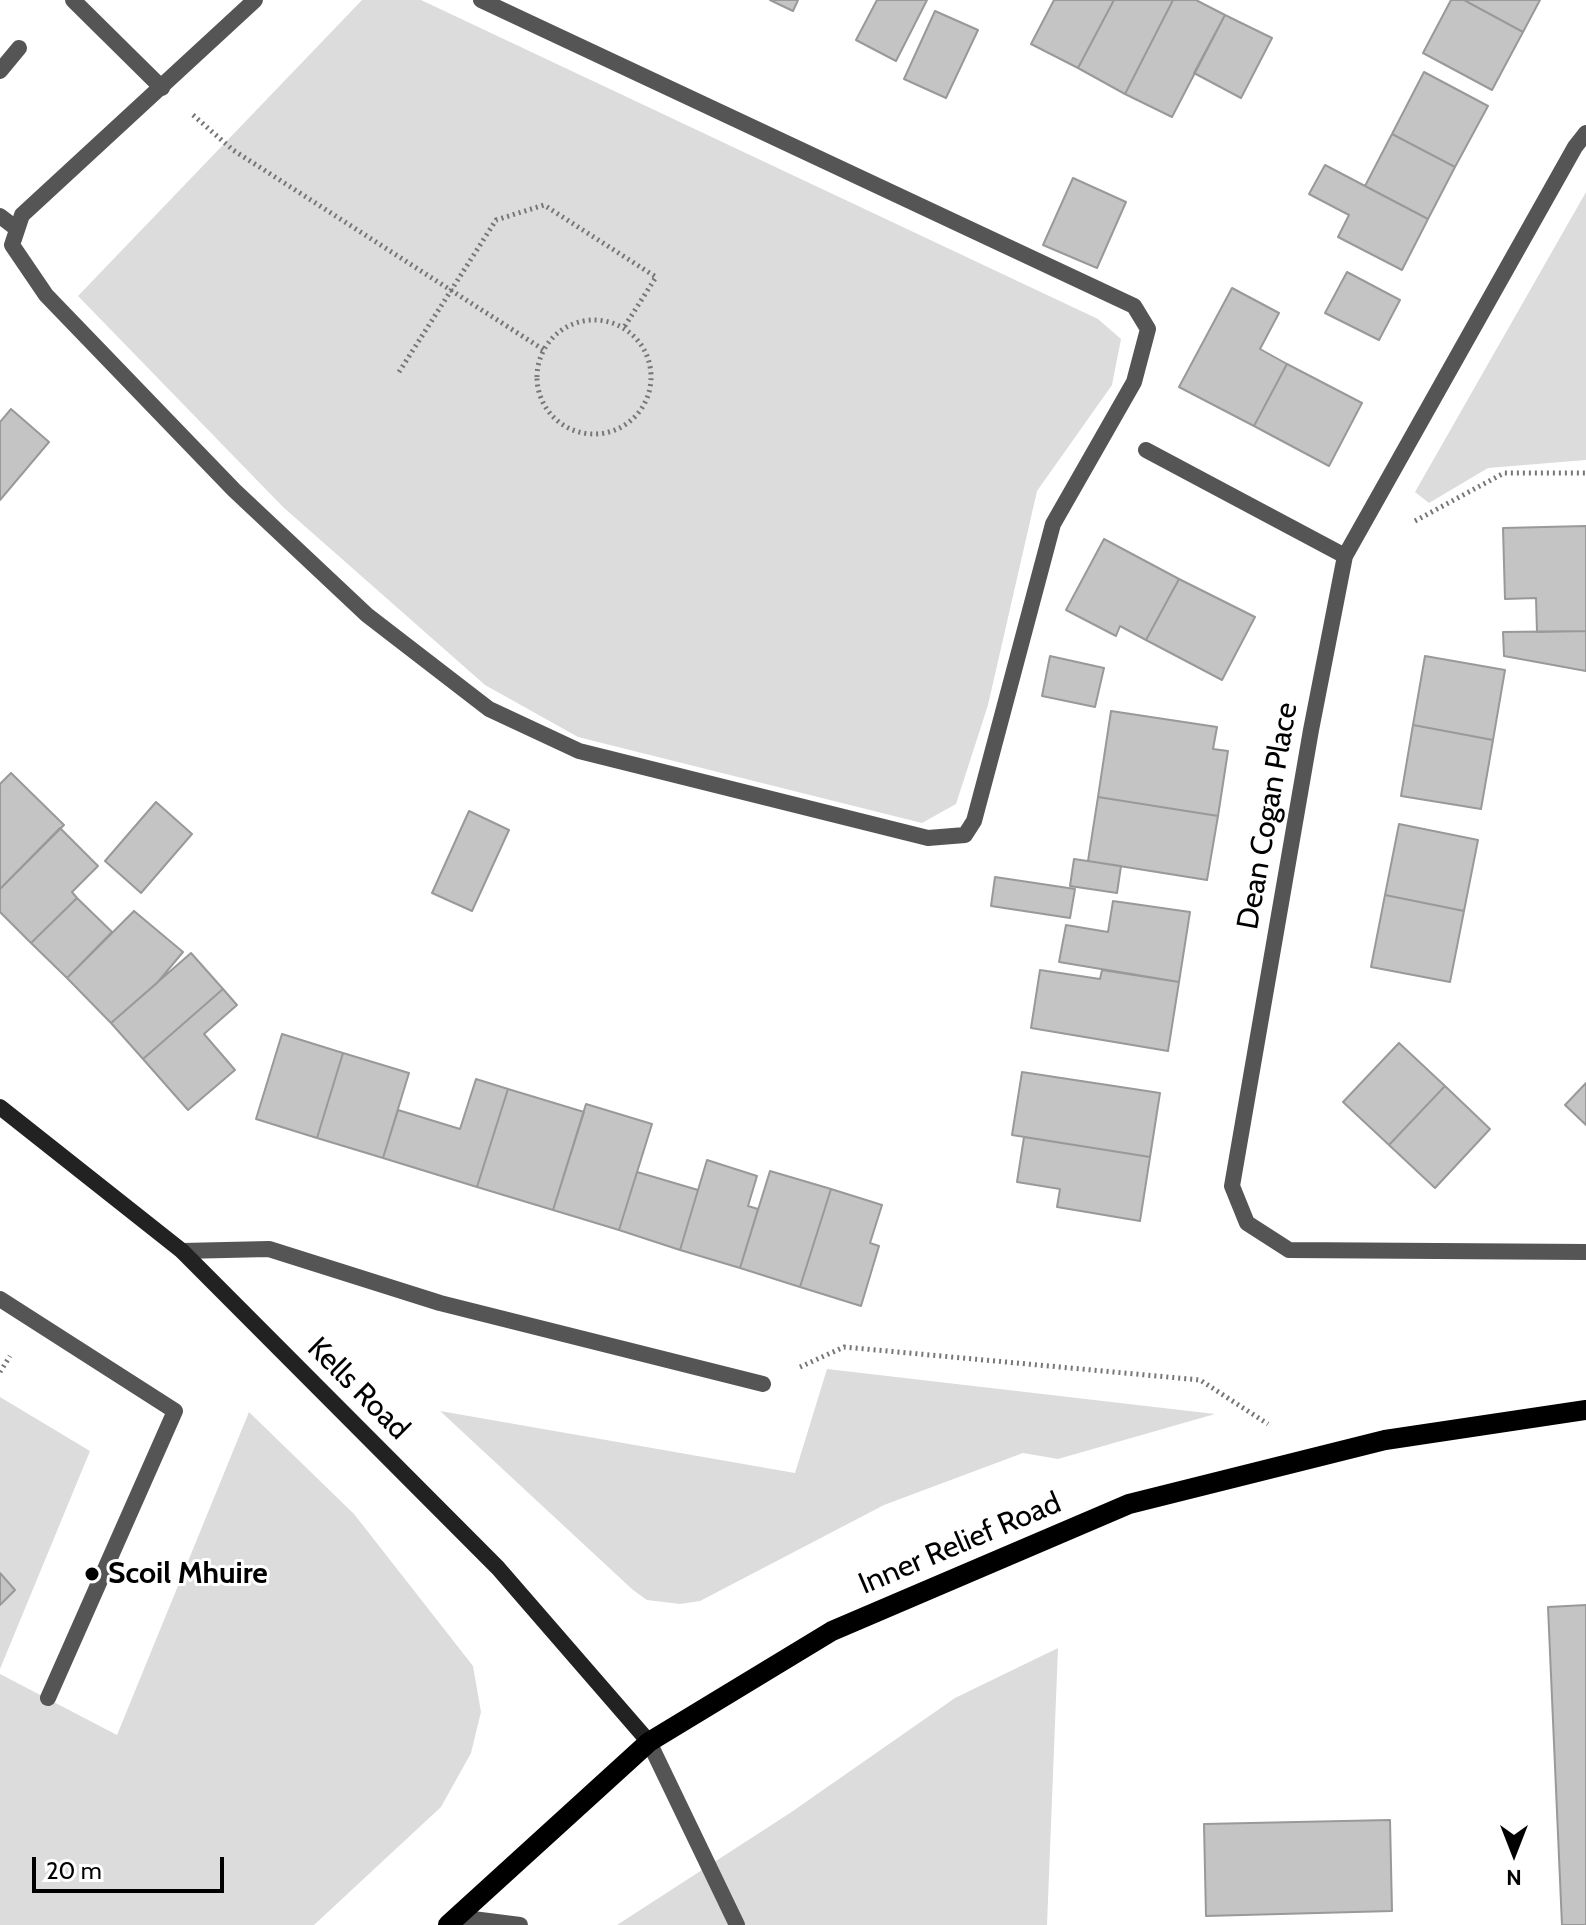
<!DOCTYPE html>
<html>
<head>
<meta charset="utf-8">
<style>
	body { margin:0 }
	#map { position:relative; width:1586px; height:1925px; overflow:hidden; background:#fff; font-family:Cabin,sans-serif }
	canvas { display:block }
	.north { position:absolute; left:1474px; top:1813px; width:80px; height:80px; -webkit-text-stroke:6px #fff; paint-order:stroke; rotate:180deg; font-size:22px; font-weight:700; line-height:32px; text-align:center; color:#000 }
	.north::after { content:''; display:block; margin:auto; width:28px; height:36px; background:#000; clip-path:polygon(50% 0,100% 100%,50% 72%,0 100%) }
	.scale { position:absolute; left:32px; top:1857px; width:192px; height:36px; box-sizing:border-box; border:4px solid #000; border-top:0; padding-left:10px; font-size:24px; line-height:28px; white-space:nowrap; color:#000; -webkit-text-stroke:6px #fff; paint-order:stroke }
</style>
</head>
<body>
<div id="map">
<canvas width="1586" height="1925"></canvas>
<div class="north">N</div>
<div class="scale">20 m</div>
</div>
<script>
const ctx = document.querySelector('canvas').getContext('2d');
ctx.lineJoin = 'round';
function fill(path, color) { ctx.fillStyle = color; ctx.fill(path, 'evenodd'); }
const poly = rows => new Path2D(rows.map(r => 'M' + r).join(''));
function strokePath(path, color, width, dash) { ctx.strokeStyle = color; ctx.lineWidth = width; ctx.lineCap = dash ? 'butt' : 'round'; ctx.setLineDash(dash || []); ctx.stroke(path); }
function label(font, color, halo, rows, align = 'center') {
  ctx.font = font + ' Cabin,sans-serif'; ctx.lineWidth = 6; ctx.setLineDash([]); ctx.textBaseline = 'middle'; ctx.strokeStyle = halo; ctx.fillStyle = color; for (const [text, x, y, turn = 0] of rows) {
    ctx.save(); ctx.translate(x, y); ctx.rotate((+turn || 0) * Math.PI / 180); ctx.textAlign = isNaN(turn) ? turn : align; if (halo) ctx.strokeText(text, 0, 0); ctx.fillText(text, 0, 0); ctx.restore();
  }
}
fill(poly([
	[362,0,421,0,1098,319,1121,339,1112,385,1037,491,988,705,956,804,922,823,578,737,485,685,283,507,78,296],
	[1586,192,1586,460,1488,468,1429,503,1415,492],
	[827,1369,1215,1414,1058,1459,1023,1453,884,1505,700,1601,680,1604,647,1600,633,1590,440,1411,795,1473],
	[0,1397,90,1451,0,1669,0,1605,15,1590,0,1573],
	[249,1412,354,1514,473,1666,481,1712,471,1753,441,1807,314,1925,0,1925,0,1674,117,1735],
	[1058,1648,1047,1925,617,1925,790,1813,955,1698]
]), '#dcdcdc');
const building = poly([
	[770,0,798,0,793,11,770,0],
	[877,0,927,0,896,61,856,40,877,0],
	[1054,0,1114,0,1078,68,1031,44,1054,0],
	[1114,0,1173,0,1125,94,1078,68,1114,0],
	[1173,0,1196,0,1225,15,1172,117,1125,94,1173,0],
	[1451,0,1464,0,1523,32,1492,90,1423,53,1451,0],
	[1464,0,1540,0,1523,32,1464,0],
	[935,11,978,30,946,98,904,79,935,11],
	[1225,15,1272,38,1241,98,1194,73,1225,15],
	[1424,72,1488,106,1455,167,1392,134,1424,72],
	[1392,134,1455,167,1428,219,1365,186,1392,134],
	[1325,165,1428,219,1402,270,1338,237,1349,215,1309,194,1325,165],
	[1073,178,1126,202,1097,268,1043,245,1073,178],
	[1347,272,1400,300,1379,340,1325,313,1347,272],
	[1232,288,1279,313,1260,349,1287,364,1254,426,1179,387,1232,288],
	[1287,364,1362,403,1329,466,1254,426,1287,364],
	[11,409,49,442,0,500,0,422,11,409],
	[1586,526,1586,631,1537,632,1536,598,1505,599,1503,528,1586,526],
	[1104,539,1179,579,1146,640,1120,626,1116,636,1066,610,1104,539],
	[1179,579,1255,617,1222,680,1146,640,1179,579],
	[1586,631,1586,671,1504,656,1503,632,1586,631],
	[1050,656,1104,668,1095,707,1042,696,1050,656],
	[1425,656,1505,670,1493,740,1413,725,1425,656],
	[1111,711,1217,727,1213,749,1228,751,1218,816,1098,797,1111,711],
	[1413,725,1493,740,1481,809,1401,796,1413,725],
	[11,773,64,825,0,889,0,784,11,773],
	[1098,797,1218,816,1207,880,1088,861,1098,797],
	[156,802,192,834,141,893,105,861,156,802],
	[469,811,509,830,472,911,432,893,469,811],
	[1399,824,1478,840,1464,911,1385,895,1399,824],
	[60,828,98,866,72,892,77,898,31,943,0,912,0,889,60,828],
	[1074,859,1121,866,1117,893,1070,886,1074,859],
	[995,877,1075,889,1070,918,991,906,995,877],
	[1385,895,1464,911,1450,982,1371,967,1385,895],
	[77,898,112,932,67,978,31,943,77,898],
	[1113,901,1190,912,1179,982,1059,962,1066,925,1108,932,1113,901],
	[134,911,183,952,157,983,111,1023,67,978,134,911],
	[191,953,223,989,143,1059,111,1023,191,953],
	[1040,970,1100,979,1102,970,1179,982,1168,1051,1031,1028,1040,970],
	[223,989,237,1005,204,1034,235,1070,188,1110,143,1059,223,989],
	[282,1034,343,1053,317,1138,256,1119,282,1034],
	[1399,1043,1445,1086,1389,1145,1343,1102,1399,1043],
	[343,1053,409,1073,383,1158,317,1138,343,1053],
	[1022,1072,1160,1093,1150,1157,1012,1135,1022,1072],
	[476,1079,508,1089,477,1187,383,1158,398,1110,460,1129,476,1079],
	[1586,1083,1586,1125,1565,1105,1586,1083],
	[1445,1086,1490,1129,1435,1188,1389,1145,1445,1086],
	[508,1089,584,1112,553,1210,477,1187,508,1089],
	[586,1104,652,1124,619,1230,553,1210,586,1104],
	[1024,1137,1150,1157,1140,1221,1057,1207,1060,1189,1017,1182,1024,1137],
	[707,1160,757,1176,748,1206,758,1209,740,1268,680,1250,707,1160],
	[770,1171,831,1189,800,1287,740,1268,770,1171],
	[637,1172,698,1190,680,1250,619,1230,637,1172],
	[831,1189,882,1205,870,1243,879,1246,861,1306,800,1287,831,1189],
	[0,1573,15,1590,0,1605,0,1573],
	[1586,1605,1586,1925,1562,1925,1548,1607,1586,1605],
	[1390,1820,1392,1911,1206,1916,1204,1824,1390,1820]
]);
fill(building, '#c4c4c4');
strokePath(building, '#999', 2);
strokePath(poly([
	[193,115,233,150,544,350],
	'537 377a57 57 0 1 1 114 0a57 57 0 1 1-114 0Z',
	[399,372,496,220,544,205,656,277,623,329],
	[1415,521,1504,473,1586,473],
	[800,1367,844,1347,1200,1380,1268,1424],
	[0,1372,10,1356]
]), '#777', 5, [2, 4]);
strokePath(poly([
	[255,0,22,215,12,245,46,295,234,490,367,615,489,709,579,751,928,838,965,835,974,821,1053,524,1134,382,1148,329,1134,306,481,0],
	[0,71,19,48],
	[0,216,17,229],
	[0,1299,175,1411,48,1698],
	[649,1742,737,1925],
	[457,1917,520,1925]
]), '#555', 16);
strokePath(poly([
	[73,0,162,88],
	[1586,133,1575,147,1345,556,1311,730,1232,1186,1247,1223,1289,1250,1586,1252],
	[1146,450,1345,556],
	[182,1251,269,1249,440,1303,763,1384]
]), '#555', 16);
strokePath(poly([
	[0,1107,182,1251,498,1568,649,1742]
]), '#222', 16);
strokePath(poly([
	[448,1925,649,1742,832,1631,1129,1504,1385,1440,1586,1410]
]), '#000', 20);
for (const [x, y, r, color] of [
	[92,1574,8,"#000"]
]) { const dot = new Path2D(); dot.arc(x, y, r, 0, 2 * Math.PI); ctx.fillStyle = color; ctx.fill(dot); strokePath(dot, '#fff', 3); }
label('30px', '#000', '#fff', [
	["Dean Cogan Place",1268,816,-80],
	["Kells Road",358,1389,45],
	["Inner Relief Road",960,1544,-23]
]);
label('bold 30px', '#000', '#fff', [
	["Scoil Mhuire",108,1574]
], 'left');
</script>
</body>
</html>
